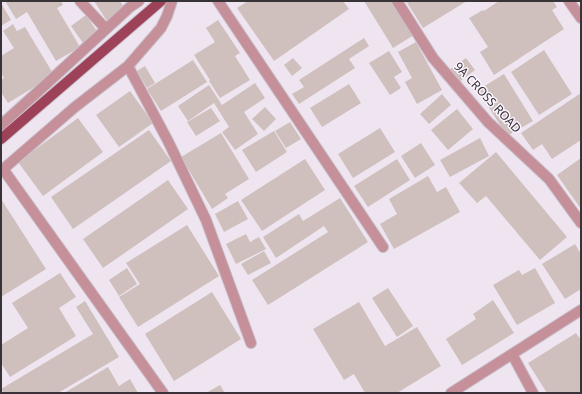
<!DOCTYPE html>
<html>
<head>
<meta charset="utf-8">
<style>
	body { margin:0 }
	#map { position:relative; width:582px; height:394px; overflow:hidden; background:#eee5f0; font-family:"Noto Sans",sans-serif }
	canvas { display:block }
	.frame { position:absolute; inset:0; border:2px solid #373337; pointer-events:none }
</style>
</head>
<body>
<div id="map">
<canvas width="582" height="394"></canvas>
<div class="frame"></div>
</div>
<script>
const ctx = document.querySelector('canvas').getContext('2d');
ctx.lineJoin = 'round';
function fill(path, color) { ctx.fillStyle = color; ctx.fill(path, 'evenodd'); }
const poly = rows => new Path2D(rows.map(r => 'M' + r).join(''));
function strokePath(path, color, width, dash) { ctx.strokeStyle = color; ctx.lineWidth = width; ctx.lineCap = dash ? 'butt' : 'round'; ctx.setLineDash(dash || []); ctx.stroke(path); }
function label(font, color, halo, rows, align = 'center') {
  ctx.font = font + ' "Noto Sans",sans-serif'; ctx.lineWidth = 3; ctx.setLineDash([]); ctx.textBaseline = 'middle'; ctx.strokeStyle = halo; ctx.fillStyle = color; for (const [text, x, y, turn = 0] of rows) {
    ctx.save(); ctx.translate(x, y); ctx.rotate((+turn || 0) * Math.PI / 180); ctx.textAlign = isNaN(turn) ? turn : align; if (halo) ctx.strokeText(text, 0, 0); ctx.fillText(text, 0, 0); ctx.restore();
  }
}
fill(poly([
	[5,1,61,1,63,5,57,8,80,47,56,61,27,12,16,19],
	[94,1,120,1,125,9,107,21],
	[248,1,343,1,349,9,274,61,237,8],
	[364,1,393,1,414,35,393,48],
	[406,1,467,1,423,28],
	[499,1,553,1,557,7,552,10,564,29,494,75,480,52,488,47,469,18,483,10,484,11],
	[1,3,11,20,1,26],
	[86,15,98,33,83,43,71,26],
	[218,20,240,53,235,56,250,80,220,98,209,81,210,80,194,55,215,42,206,28],
	[13,24,17,31,25,27,54,75,8,103,1,92,1,80,4,78,1,72,1,56,14,48,3,31],
	[364,38,369,46,349,59,355,68,299,104,292,94,304,87,299,80],
	[416,42,442,90,417,104,405,82,412,78,398,52],
	[544,50,572,94,539,115,511,72],
	[389,51,402,72,394,77,401,88,390,95,369,63],
	[293,58,302,68,292,76,284,65],
	[466,58,475,70,458,83,449,70],
	[193,60,207,82,161,111,147,89],
	[145,66,155,83,147,88,137,71],
	[504,74,533,121,507,136,478,90],
	[255,83,265,98,244,112,258,134,235,150,222,132,229,127,214,103,188,121,178,106,209,85,222,105],
	[349,84,361,103,322,127,310,108],
	[130,91,153,123,119,147,96,115],
	[581,93,581,140,552,159,542,144,533,150,521,133],
	[442,94,451,105,429,124,420,114],
	[265,107,276,119,264,131,252,119],
	[211,108,220,121,196,136,187,122],
	[457,109,473,129,448,150,431,130],
	[78,118,103,152,43,196,18,162],
	[290,122,301,139,286,148,275,131],
	[380,128,395,152,353,178,338,154],
	[149,130,171,161,73,229,51,197],
	[274,131,287,152,256,172,242,150],
	[221,133,249,179,225,194,228,198,212,209,181,157],
	[480,138,489,156,450,177,440,160],
	[421,143,435,165,415,178,401,156],
	[496,152,567,237,540,260,486,196,477,203,459,183],
	[581,158,581,209,557,175],
	[305,159,325,190,262,231,241,200],
	[397,159,410,180,368,207,354,186],
	[428,176,437,192,446,187,460,212,394,249,380,224,397,214,389,199],
	[168,180,188,209,103,268,83,239],
	[340,198,368,242,268,305,252,280,328,232,324,226,276,258,263,237,299,214,303,221],
	[1,199,46,269,1,297],
	[238,201,248,219,224,232,215,214],
	[187,225,219,276,138,327,119,297,140,284,126,263],
	[246,234,250,242,259,237,266,249,236,264,226,244],
	[575,244,581,254,581,289,565,299,542,264],
	[264,251,271,263,248,275,241,264],
	[127,268,137,284,119,296,109,280],
	[535,268,555,303,517,325,493,285,519,270,522,275],
	[60,273,76,297,59,308,76,336,10,377,1,363,1,345,28,328,12,303],
	[388,288,413,326,397,337,372,298],
	[212,292,241,339,174,381,145,334],
	[493,300,514,333,462,365,446,339,476,319,473,314],
	[85,301,119,357,58,393,4,393,1,389,93,334,76,307],
	[359,302,385,346,417,327,441,366,397,393,365,393,354,374,344,380,313,329],
	[576,333,581,340,581,393,547,393,528,363],
	[108,367,119,386,130,379,138,393,64,393],
	[220,385,225,393,206,393]
]), '#cfc0be');
const minor = poly([
	[80,1,106,29],
	[218,1,383,247],
	[397,1,433,58,488,122,549,179,581,223],
	[569,1,581,18],
	[128,66,168,141,206,220,251,343],
	[1,125,42,88,130,7,139,1],
	[3,169,163,393],
	[1,171,75,107,128,66,161,28,167,16,172,1],
	[512,354,533,393],
	[451,393,581,310]
]);
const major = poly([
	[1,139,161,1]
]);
strokePath(minor, '#c9c1cb', 12);
strokePath(major, '#c9c1cb', 12);
strokePath(minor, '#c59099', 10);
strokePath(major, '#9d4259', 10);
label('12px', '#373337', '#fbf3fe', [
	["9A CROSS ROAD",487,98,47]
]);
</script>
</body>
</html>
